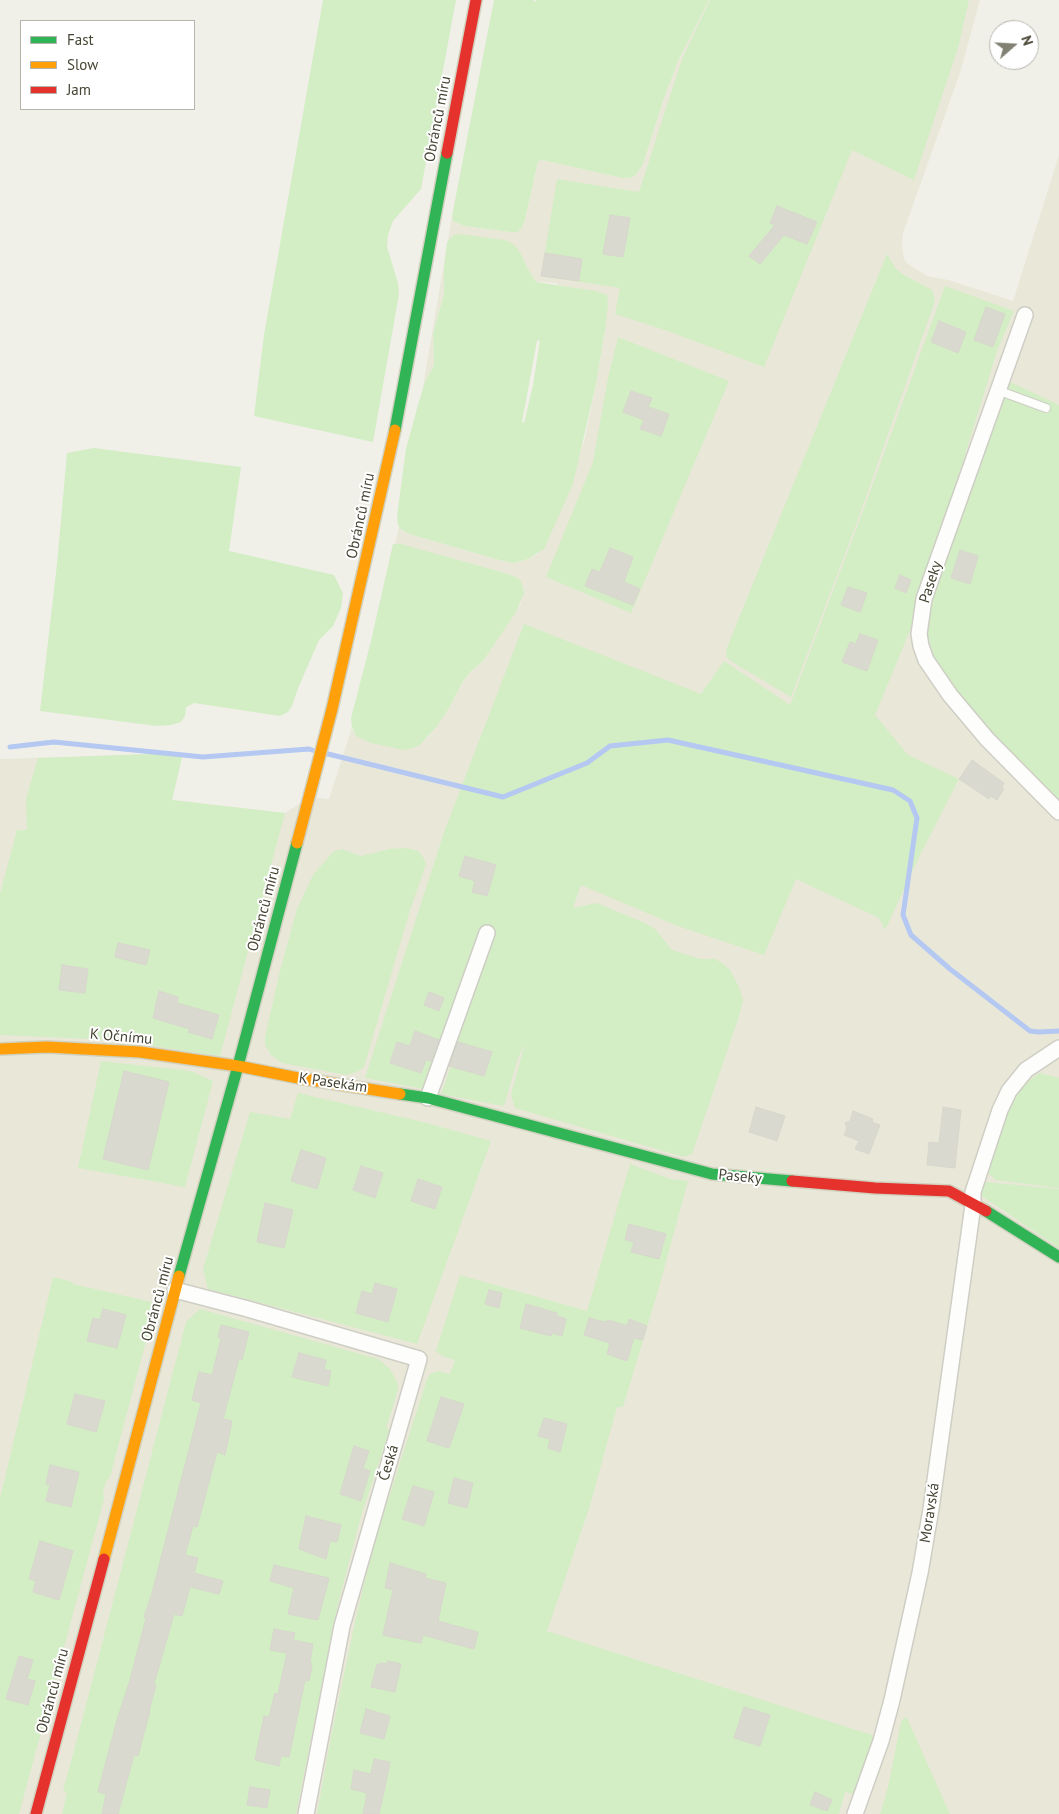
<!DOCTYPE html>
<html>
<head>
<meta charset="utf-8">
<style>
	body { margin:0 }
	#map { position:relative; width:1059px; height:1814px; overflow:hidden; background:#f0f0e8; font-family:"PT Sans",sans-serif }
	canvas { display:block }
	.legend { position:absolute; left:20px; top:20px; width:175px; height:90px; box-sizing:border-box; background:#fff; border:1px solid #b5b4ad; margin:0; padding:6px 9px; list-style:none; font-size:15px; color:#464433 }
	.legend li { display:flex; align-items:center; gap:10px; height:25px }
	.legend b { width:25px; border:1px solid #b5b4ad }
	.north { position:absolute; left:989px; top:20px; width:50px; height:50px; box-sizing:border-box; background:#fff; border:1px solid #b5b4ad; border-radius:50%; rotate:71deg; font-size:14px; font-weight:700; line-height:20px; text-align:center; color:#464433 }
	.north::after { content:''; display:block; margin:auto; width:18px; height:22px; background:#828072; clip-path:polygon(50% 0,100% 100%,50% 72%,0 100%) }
</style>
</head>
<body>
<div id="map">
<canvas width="1059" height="1814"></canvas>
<ul class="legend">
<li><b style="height:6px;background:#30b455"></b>Fast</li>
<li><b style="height:6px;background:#ff9f0a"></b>Slow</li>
<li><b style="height:6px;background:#e5322d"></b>Jam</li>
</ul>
<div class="north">N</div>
</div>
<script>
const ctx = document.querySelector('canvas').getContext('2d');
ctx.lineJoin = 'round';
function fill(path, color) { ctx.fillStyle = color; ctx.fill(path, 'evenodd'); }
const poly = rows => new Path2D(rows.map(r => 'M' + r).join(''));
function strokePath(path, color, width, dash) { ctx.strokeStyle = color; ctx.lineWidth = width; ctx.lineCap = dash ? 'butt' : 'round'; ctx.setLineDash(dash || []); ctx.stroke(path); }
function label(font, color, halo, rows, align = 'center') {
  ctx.font = font + ' "PT Sans",sans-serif'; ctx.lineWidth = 4; ctx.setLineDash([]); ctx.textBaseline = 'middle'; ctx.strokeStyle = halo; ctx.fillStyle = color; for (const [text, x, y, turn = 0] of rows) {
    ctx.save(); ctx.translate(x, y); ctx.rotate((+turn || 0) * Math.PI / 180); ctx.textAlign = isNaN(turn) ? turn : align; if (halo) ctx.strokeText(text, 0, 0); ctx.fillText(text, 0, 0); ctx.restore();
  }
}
fill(poly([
	[709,0,980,0,960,73,903,233,902,243,904,259,908,264,927,276,949,280,1013,301,1059,155,1059,1814,0,1814,0,759,183,753,172,800,285,813,310,797,329,799,352,727,353,732,420,745,428,737,449,708,462,683,470,672,483,661,521,603,512,575,395,544,399,526,409,534,503,561,514,563,528,559,538,554,584,442,596,384,605,330,556,283,536,282,527,267,521,254,444,269,444,294,433,333,434,365,422,392,452,216,453,221,464,226,510,232,518,232,525,220,538,161,542,160,622,178,635,176,643,164,664,98,679,59]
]), '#e9e8d8');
fill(poly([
	[323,0,456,0,421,189,393,221,388,235,387,247,398,283,399,294,373,442,254,416,264,335],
	[494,0,533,0,535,2,536,0,709,0,679,59,664,98,643,164,635,176,629,178,622,178,542,160,538,161,525,220,522,227,518,232,510,232,464,226,453,221,452,216],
	[710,0,969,0,958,48,914,180,852,150,764,367,662,329,615,314,620,288,541,276,557,179,639,192,682,59],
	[460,234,504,240,510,242,515,246,521,254,527,267,536,282,596,291,607,295,608,305,605,330,596,384,573,484,544,549,528,559,514,563,503,561,409,534,401,529,398,525,397,516,406,449,418,405,425,382,434,365,433,333,444,294,444,269,447,242,454,235],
	[540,340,533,385,524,423,522,422,537,341],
	[887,254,896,269,904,275,932,290,935,301,857,522,791,697,734,663,727,658,726,650],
	[945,286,1014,311,998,348,913,623,875,715,908,755,959,779,920,855,885,930,879,918,796,879,764,955,675,925,581,885,573,908,597,903,645,923,655,929,672,950,700,959,716,959,723,964,730,970,739,987,743,1001,739,1016,692,1154,684,1157,515,1108,511,1095,525,1043,518,1058,504,1106,441,1094,451,1066,459,1028,429,1090,365,1078,444,832,524,624,701,694,724,661,790,705,863,511],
	[618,337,729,381,631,613,546,577,593,462,608,378],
	[1004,379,1059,405,1059,803,1000,744,952,690,935,660,928,636,928,609],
	[94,448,241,467,229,551,334,575,343,593,341,608,333,626,319,640,299,686,292,706,288,712,280,716,194,703,186,707,185,716,181,722,171,725,157,726,40,711,57,564,67,453],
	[393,544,401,544,512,575,519,579,522,584,524,593,516,612,483,661,470,672,462,683,449,708,437,726,420,745,413,748,403,750,371,743,356,736,352,727,351,718,371,641],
	[183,753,172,800,285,813,220,1056,113,1040,0,1035,0,894,17,830,27,830,26,799,38,758],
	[406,848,418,851,423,857,426,864,410,910,364,1067,359,1071,347,1075,282,1063,271,1055,265,1045,265,1037,280,971,297,909,313,875,333,852,341,849,361,856,390,849],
	[101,1061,191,1071,213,1081,185,1187,78,1168],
	[1040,1073,1059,1078,1059,1188,996,1180,988,1173,997,1138,1016,1094,1022,1085],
	[298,1093,423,1122,491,1141,417,1344,208,1289,203,1269,250,1112,290,1119],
	[630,1164,670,1179,688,1181,659,1287,623,1407,617,1407,589,1509,547,1631,875,1736,853,1794,845,1792,839,1814,317,1814,330,1742,355,1622,373,1547,427,1379,430,1374,437,1371,450,1374,455,1360,444,1357,436,1351,460,1275,587,1311],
	[986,1182,1059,1189,1059,1248,979,1194],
	[53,1277,73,1282,73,1284,156,1303,110,1477,106,1481,103,1492,104,1499,19,1814,0,1814,0,1498],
	[200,1309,378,1359,390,1369,398,1384,398,1390,386,1428,390,1429,361,1516,338,1604,296,1814,62,1814,67,1793,63,1791,75,1747,186,1322],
	[906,1716,950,1814,880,1814,888,1787,901,1722]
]), '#d3edc5');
strokePath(poly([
	[10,747,54,742,203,757,309,749,315,751],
	[324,753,503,797,587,763,610,746,668,740,893,790,910,801,917,818,903,915,911,935,950,969,1030,1031,1039,1032,1059,1031]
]), '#b4c8f2', 5);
const building = poly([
	[777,206,817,222,807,244,784,235,760,264,749,256,775,225,770,223,777,206],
	[610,215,630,218,623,257,603,254,610,215],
	[545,253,582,259,579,281,541,276,545,253],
	[986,307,1005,314,993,347,974,340,986,307],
	[939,321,966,332,958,353,931,342,939,321],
	[631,391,652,398,648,407,669,414,661,436,640,429,644,420,623,412,631,391],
	[610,548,633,557,624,582,640,589,633,605,585,586,592,569,600,572,610,548],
	[960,550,978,556,970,584,951,578,960,550],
	[900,575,911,580,906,593,895,588,900,575],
	[848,587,867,593,860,612,841,605,848,587],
	[860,634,878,640,867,671,842,662,850,642,856,644,860,634],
	[972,760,1004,783,1002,787,1004,789,997,800,990,796,989,799,959,779,972,760],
	[465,856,496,865,487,896,472,892,475,881,459,876,465,856],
	[118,943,150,950,146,965,115,957,118,943],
	[62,965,88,969,85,993,59,990,62,965],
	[159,991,178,997,177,1003,219,1015,212,1039,188,1032,190,1029,153,1018,159,991],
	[429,992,444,998,439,1011,424,1005,429,992],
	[415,1031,439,1040,431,1061,426,1060,421,1073,390,1063,397,1042,410,1046,415,1031],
	[458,1042,492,1052,484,1076,449,1066,458,1042],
	[124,1071,169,1082,148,1170,103,1159,124,1071],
	[756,1107,785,1116,777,1141,749,1132,756,1107],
	[943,1107,961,1110,955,1168,927,1165,929,1142,939,1143,943,1107],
	[853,1111,873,1119,872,1122,880,1125,869,1154,855,1149,859,1141,844,1135,847,1128,845,1123,850,1121,853,1111],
	[301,1150,326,1158,317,1189,291,1181,301,1150],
	[361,1166,383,1173,375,1198,353,1190,361,1166],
	[418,1179,442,1187,435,1209,411,1201,418,1179],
	[265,1203,293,1210,284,1248,257,1242,265,1203],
	[629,1224,666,1234,659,1259,631,1252,634,1242,625,1240,629,1224],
	[375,1283,397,1289,388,1322,356,1313,362,1291,372,1294,375,1283],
	[489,1290,502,1293,499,1308,485,1304,489,1290],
	[526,1304,557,1313,557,1316,566,1319,562,1336,552,1333,551,1336,520,1328,526,1304],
	[103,1309,126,1315,117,1348,87,1341,93,1318,100,1320,103,1309],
	[589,1318,604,1322,609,1320,627,1326,629,1319,647,1326,643,1340,634,1338,627,1361,607,1354,610,1343,584,1335,589,1318],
	[221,1325,249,1332,242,1360,239,1359,223,1419,232,1421,225,1455,217,1452,197,1527,193,1526,185,1555,198,1558,194,1573,223,1581,219,1594,190,1587,182,1616,174,1614,154,1684,156,1685,149,1711,150,1711,138,1756,134,1755,118,1814,102,1814,106,1794,98,1792,117,1720,130,1680,146,1618,144,1617,152,1593,201,1403,192,1400,199,1372,212,1375,221,1338,218,1337,221,1325],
	[299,1353,326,1360,324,1369,331,1371,328,1386,292,1377,299,1353],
	[75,1394,105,1401,96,1432,67,1424,75,1394],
	[441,1397,464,1404,449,1448,427,1441,441,1397],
	[544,1418,567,1424,560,1452,548,1448,550,1439,538,1436,544,1418],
	[354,1446,369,1451,363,1468,370,1471,361,1501,340,1494,354,1446],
	[50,1465,79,1472,71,1507,46,1501,50,1485,46,1484,50,1465],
	[454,1478,473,1483,467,1508,448,1503,454,1478],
	[413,1486,434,1492,424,1526,402,1519,413,1486],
	[306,1516,341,1525,337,1542,330,1541,326,1559,299,1549,306,1516],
	[40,1541,73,1551,59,1600,33,1592,36,1581,29,1579,40,1541],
	[390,1563,426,1574,425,1578,446,1583,438,1621,478,1632,474,1649,423,1635,421,1643,383,1635,393,1590,385,1588,390,1563],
	[274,1565,329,1578,318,1620,288,1614,294,1588,270,1581,274,1565],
	[274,1629,295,1633,293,1640,313,1644,310,1661,312,1665,309,1681,305,1680,289,1757,281,1756,279,1766,255,1760,264,1716,269,1717,275,1693,278,1694,287,1653,270,1650,274,1629],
	[19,1656,33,1660,27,1679,35,1681,28,1705,6,1699,19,1656],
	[388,1661,401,1664,395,1692,371,1687,377,1664,379,1665,380,1663,387,1664,388,1661],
	[744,1707,770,1715,760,1746,734,1738,744,1707],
	[366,1709,390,1716,384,1739,360,1733,366,1709],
	[374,1759,390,1762,385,1787,379,1814,363,1814,367,1793,351,1789,354,1770,371,1774,374,1759],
	[250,1787,270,1790,267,1808,247,1805,250,1787],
	[815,1792,832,1800,827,1811,810,1805,815,1792]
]);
fill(building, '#d9d9d0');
strokePath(building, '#d8d7cd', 1);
const lane = poly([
	[997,390,1046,408]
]);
const street = poly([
	[1025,315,931,579,924,599,919,634,921,646,926,660,950,695,987,739,1059,812],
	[428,1098,487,933],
	[175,1290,248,1309,419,1359,342,1626,306,1814],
	[855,1814,881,1741,892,1700,920,1573,931,1509,973,1205,973,1192,1000,1110,1009,1091,1026,1070,1059,1048]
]);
const fast = poly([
	[395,430,447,153],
	[400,1094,428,1098,712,1174,792,1181],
	[986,1211,1059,1257],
	[179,1276,238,1066,297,843]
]);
const slow = poly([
	[297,843,332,709,395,430],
	[0,1049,47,1047,140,1052,238,1066,298,1078,400,1094],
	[104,1559,179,1276]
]);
const jam = poly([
	[447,153,476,0],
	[792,1181,875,1188,949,1191,986,1211],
	[36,1814,104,1559]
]);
strokePath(lane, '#cecec5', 10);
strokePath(street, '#cecec5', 18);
strokePath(fast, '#d1d1c0', 14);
strokePath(slow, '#d1d1c0', 14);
strokePath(jam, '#d1d1c0', 14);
strokePath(lane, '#fdfdfc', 8);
strokePath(street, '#fdfdfc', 15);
strokePath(fast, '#30b455', 11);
strokePath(slow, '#ff9f0a', 11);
strokePath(jam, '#e5322d', 11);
label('15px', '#464433', '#fff', [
	["Obránců míru",438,119,-79],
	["Obránců míru",361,516,-78],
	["Paseky",931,582,-72],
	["Obránců míru",264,909,-75],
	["K Očnímu",121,1037,5],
	["K Pasekám",333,1083,8],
	["Paseky",740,1177,6],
	["Obránců míru",158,1299,-75],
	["Česká",389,1463,-73],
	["Moravská",930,1513,-81],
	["Obránců míru",53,1691,-75]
]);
</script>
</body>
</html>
